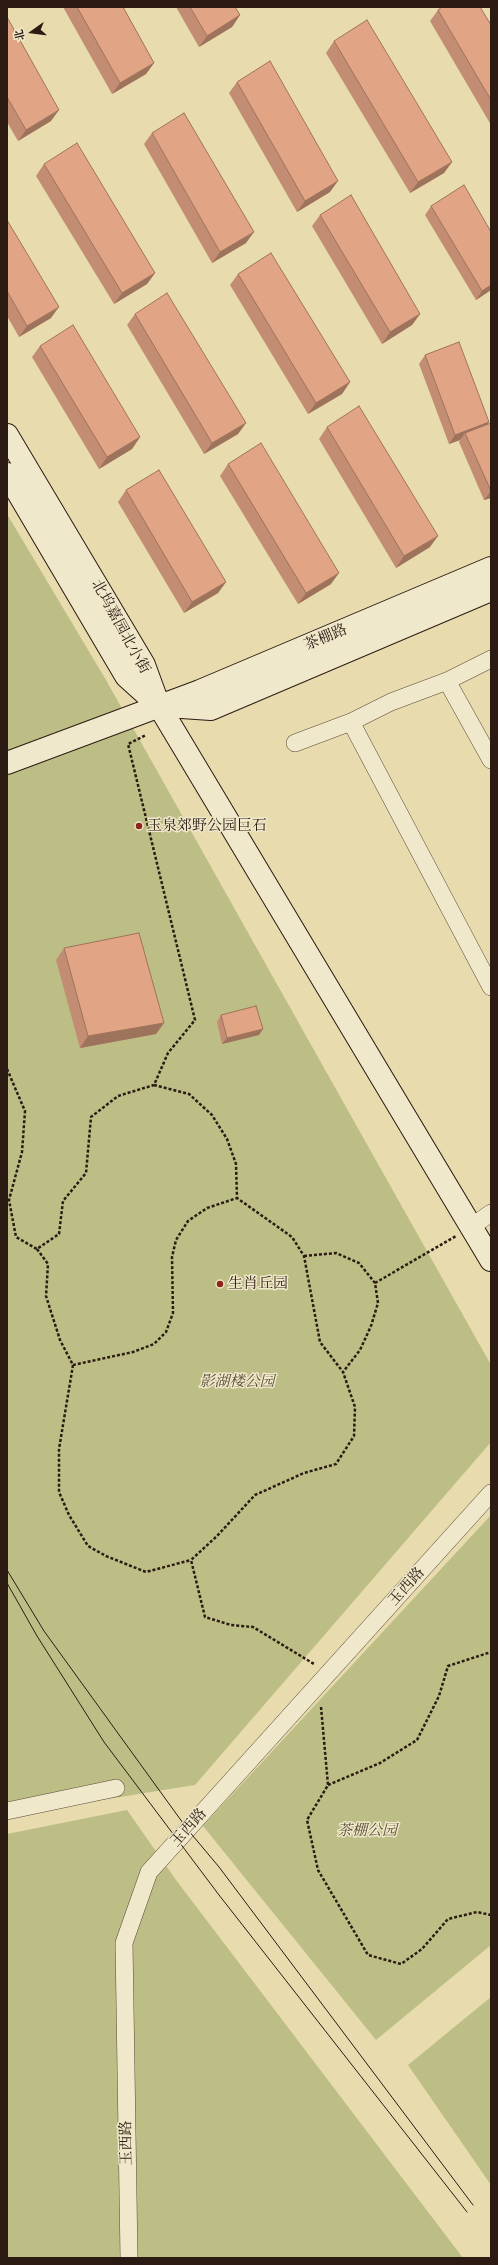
<!DOCTYPE html>
<html>
<head>
<meta charset="utf-8">
<style>
	body { margin:0 }
	#map { position:relative; width:498px; height:2265px; overflow:hidden; background:#e8dbae; font-family:"Libre Bodoni","Noto Serif SC",serif }
	canvas { display:block }
	.frame { position:absolute; inset:0; border:8px solid #2c1b13; pointer-events:none }
	.north { position:absolute; left:12px; top:12px; width:40px; height:40px; -webkit-text-stroke:3px #f0e8ca; paint-order:stroke; rotate:256deg; font-size:11px; font-weight:700; line-height:16px; text-align:center; color:#2c1b13 }
	.north::after { content:''; display:block; margin:auto; width:14px; height:18px; background:#2c1b13; clip-path:polygon(50% 0,100% 100%,50% 72%,0 100%) }
</style>
</head>
<body>
<div id="map">
<canvas width="498" height="2265"></canvas>
<div class="frame"></div>
<div class="north">北</div>
</div>
<script>
const ctx = document.querySelector('canvas').getContext('2d');
ctx.lineJoin = 'round';
function fill(path, color) { ctx.fillStyle = color; ctx.fill(path, 'evenodd'); }
const poly = rows => new Path2D(rows.map(r => 'M' + r).join(''));
function strokePath(path, color, width, dash) { ctx.strokeStyle = color; ctx.lineWidth = width; ctx.lineCap = dash ? 'butt' : 'round'; ctx.setLineDash(dash || []); ctx.stroke(path); }
function label(font, color, halo, rows, align = 'center') {
  ctx.font = font + ' "Libre Bodoni","Noto Serif SC",serif'; ctx.lineWidth = 3; ctx.setLineDash([]); ctx.textBaseline = 'middle'; ctx.strokeStyle = halo; ctx.fillStyle = color; for (const [text, x, y, turn = 0] of rows) {
    ctx.save(); ctx.translate(x, y); ctx.rotate((+turn || 0) * Math.PI / 180); ctx.textAlign = isNaN(turn) ? turn : align; if (halo) ctx.strokeText(text, 0, 0); ctx.fillText(text, 0, 0); ctx.restore();
  }
}
fill(poly([
	[7,514,106,680,491,1365,491,1442,195,1785,7,1815],
	[491,1515,491,1945,376,2040,203,1826],
	[127,1810,176,1880,463,2258,7,2258,7,1834],
	[491,1997,491,2185,408,2065]
]), '#bcbe86');
const street = poly([
	[447,681,491,760],
	[351,722,491,987],
	[295,743,351,722,391,702,447,681,491,659],
	[471,1227,491,1213],
	[7,1811,116,1788],
	[129,2258,124,1943,149,1872,491,1493]
]);
const secondary = poly([
	[7,435,144,665,159,706,491,1260],
	[7,474,126,676,157,704],
	[167,706,211,709,491,590],
	[7,763,200,691,491,568]
]);
strokePath(street, '#5b4b3a', 18);
strokePath(secondary, '#2c1b13', 24);
strokePath(poly([
	[7,1069,25,1111,22,1152,9,1200,16,1237,37,1249,59,1234,63,1201,86,1173,91,1117,118,1096,154,1085,168,1053,195,1020,128,744,146,735],
	[154,1085,189,1094,212,1115,227,1139,236,1164,237,1198,292,1237,304,1256,320,1342,343,1372,355,1407,354,1436,336,1464,304,1473,255,1495,217,1536,191,1560,205,1617,231,1625,253,1627,314,1664],
	[37,1249,48,1264,46,1296,60,1340,73,1365,133,1352,154,1344,166,1332,173,1313,172,1257,176,1240,188,1221,207,1208,237,1198],
	[304,1256,336,1253,359,1263,375,1283,378,1303,371,1326,360,1350,343,1372],
	[375,1283,456,1236],
	[73,1365,59,1449,59,1492,69,1515,88,1546,106,1556,146,1572,191,1560],
	[321,1707,328,1785,307,1820,318,1870,368,1955,401,1964,422,1949,448,1919,477,1912,491,1915],
	[328,1785,380,1763,417,1740,439,1696,448,1666,491,1652]
]), '#2c1b13', 2.5, [3, 2]);
strokePath(street, '#f0e8ca', 17);
strokePath(secondary, '#f0e8ca', 22);
strokePath(poly([
	[7,1570,44,1631,188,1830,219,1867,473,2205],
	[7,1583,37,1636,104,1742,219,1895,467,2212]
]), '#2c1b13', 1);
fill(poly([
	[63,7,123,7,154,63,146,74,112,94],
	[176,7,235,7,240,15,232,27,199,47],
	[438,10,491,25,491,125,430,21],
	[7,17,51,121,18,141,7,122],
	[334,41,452,162,444,173,410,193,326,53],
	[237,82,330,192,297,212,229,93],
	[152,133,246,243,212,263,144,144],
	[44,164,155,273,147,284,114,304,36,176],
	[431,206,491,290,476,300,425,215],
	[320,215,420,314,412,325,382,344,312,226],
	[7,220,51,318,19,337,7,316],
	[238,274,350,382,342,394,308,414,230,285],
	[135,314,246,423,238,434,204,454,127,325],
	[40,346,140,437,132,449,99,469,32,357],
	[425,355,488,424,491,498,484,500,459,442,460,440,449,444,419,364],
	[327,427,430,547,396,568,319,439],
	[228,464,331,584,298,604,220,476],
	[126,490,226,582,218,593,184,613,118,502],
	[64,948,164,1023,156,1034,80,1048,56,960],
	[221,1015,259,1035,222,1044,217,1022]
]), '#c28d72');
fill(poly([
	[240,15,232,27,199,47,207,36],
	[154,63,146,74,112,94,120,83],
	[59,110,51,121,18,141,26,130],
	[452,162,444,173,410,193,418,182],
	[338,181,330,192,297,212,305,201],
	[254,232,246,243,212,263,220,252],
	[155,273,147,284,114,304,122,293],
	[491,285,491,290,476,300,482,291],
	[59,307,51,318,19,337,27,326],
	[420,314,412,325,382,344,390,332],
	[350,382,342,394,308,414,316,403],
	[489,422,483,431,465,433,460,440,449,444,455,435],
	[246,423,238,434,204,454,212,443],
	[140,437,132,449,99,469,107,457],
	[491,491,491,498,484,500],
	[438,536,430,547,396,568,404,556],
	[339,573,331,584,298,604,306,593],
	[226,582,218,593,184,613,192,602],
	[164,1023,156,1034,80,1048,88,1036],
	[263,1029,259,1035,222,1044,227,1038]
]), '#9e735c');
const building = poly([
	[77,7,123,7,154,63,120,83,77,7],
	[190,7,235,7,240,15,207,36,190,7],
	[442,7,480,7,491,25,491,100,438,10,442,7],
	[7,17,59,110,26,130,7,97,7,17],
	[367,20,452,162,418,182,334,41,367,20],
	[270,61,338,181,305,201,237,82,270,61],
	[184,113,254,232,220,252,152,133,184,113],
	[77,143,155,273,122,293,44,164,77,143],
	[464,185,491,232,491,285,482,291,431,206,464,185],
	[351,195,420,314,390,332,320,215,351,195],
	[7,220,59,307,27,326,7,291,7,220],
	[271,253,350,382,316,403,238,274,271,253],
	[167,293,246,423,212,443,135,314,167,293],
	[73,325,140,437,107,457,40,346,73,325],
	[459,342,489,422,455,435,425,355,459,342],
	[359,406,438,536,404,556,327,427,359,406],
	[491,423,491,491,465,433,491,423],
	[261,443,339,573,306,593,228,464,261,443],
	[159,470,226,582,192,602,126,490,159,470],
	[139,933,164,1023,88,1036,64,948,139,933],
	[256,1006,263,1029,227,1038,221,1015,256,1006]
]);
fill(building, '#e1a484');
strokePath(building, '#9e735c', 1);
for (const [x, y, r, color] of [
	[139,826,4,"#8f2418"],
	[220,1284,4,"#8f2418"]
]) { const dot = new Path2D(); dot.arc(x, y, r, 0, 2 * Math.PI); ctx.fillStyle = color; ctx.fill(dot); strokePath(dot, '#f0e8ca', 1.5); }
label('15px', '#2c1b13', '#f0e8ca', [
	["北坞嘉园北小街",120,627,61],
	["茶棚路",326,638,-23],
	["玉西路",407,1587,-48],
	["玉西路",189,1828,-48],
	["玉西路",127,2143,-91]
]);
label('15px', '#2c1b13', '#f0e8ca', [
	["玉泉郊野公园巨石",147,826],
	["生肖丘园",228,1284]
], 'left');
label('italic 15px', '#574c36', '#f0e8ca', [
	["影湖楼公园",237,1382],
	["茶棚公园",367,1831]
]);
</script>
</body>
</html>
